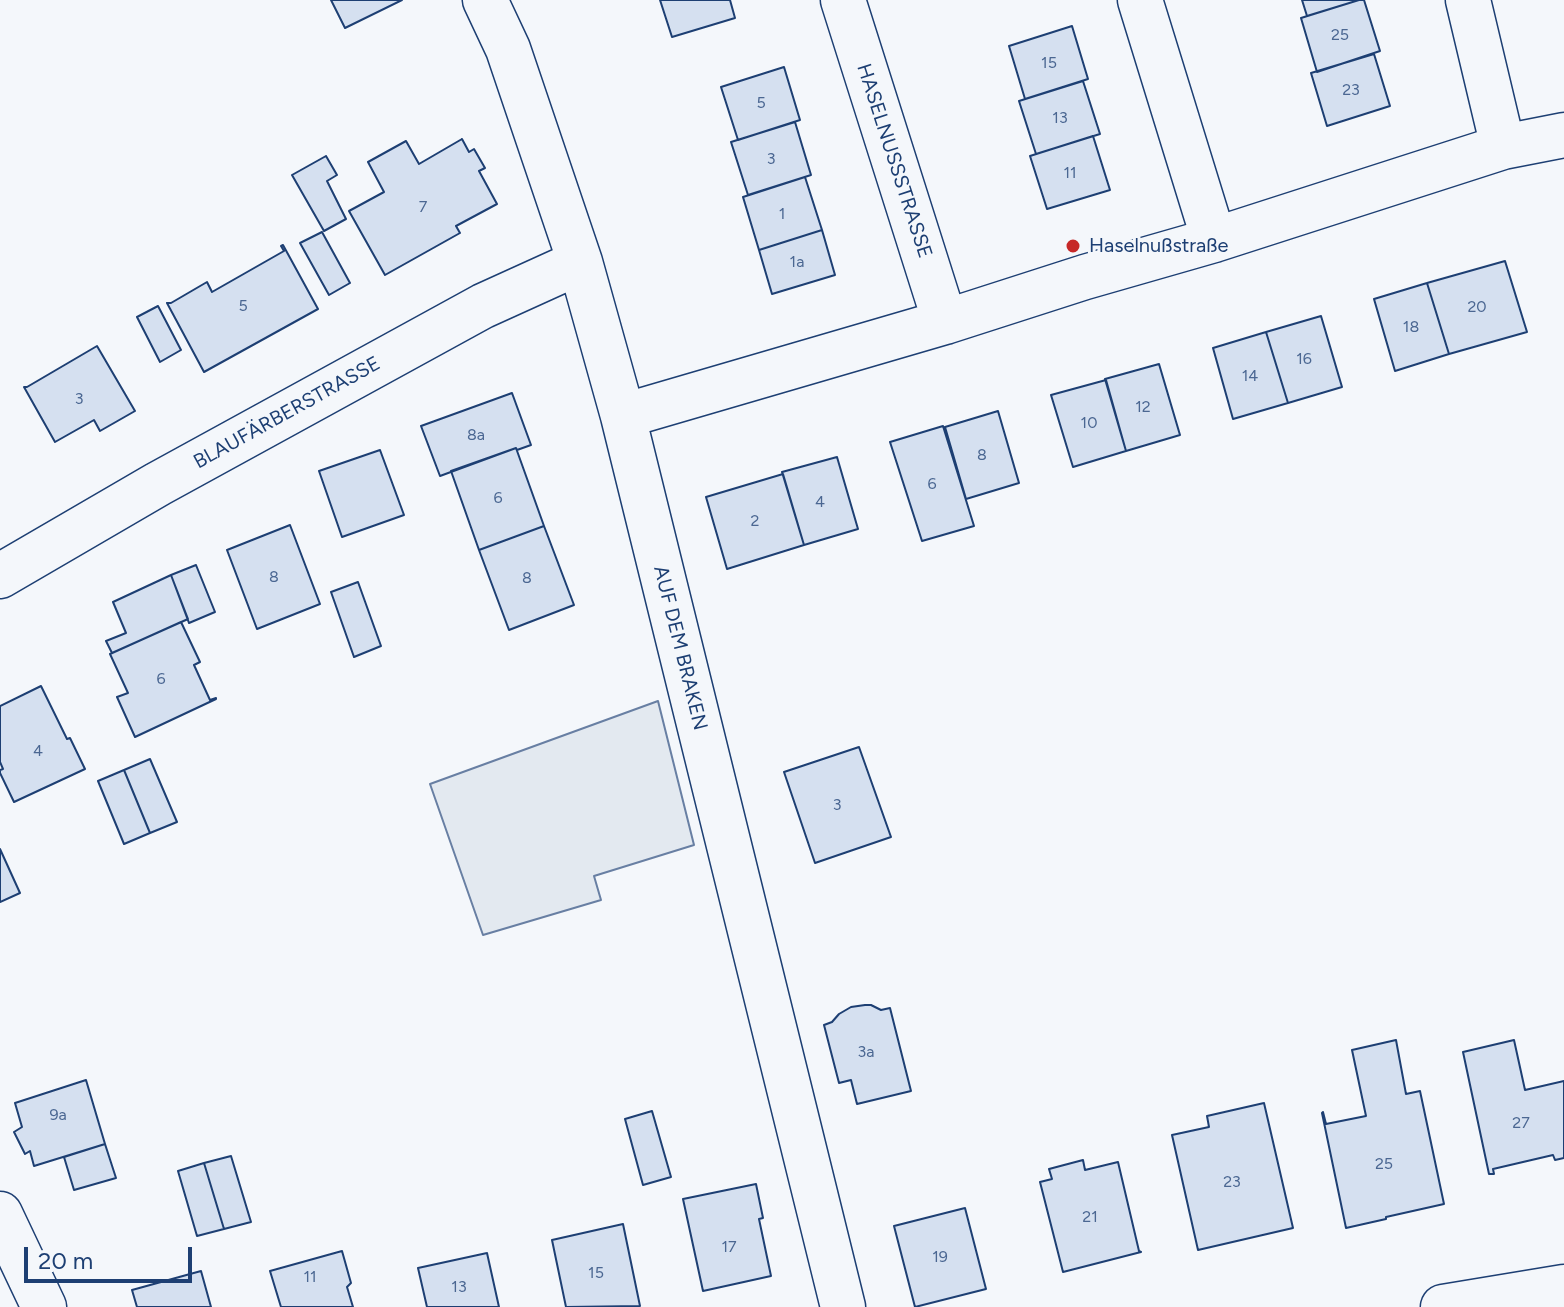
<!DOCTYPE html>
<html>
<head>
<meta charset="utf-8">
<style>
	body { margin:0 }
	#map { position:relative; width:1564px; height:1307px; overflow:hidden; background:#f4f7fb; font-family:Figtree,sans-serif }
	canvas { display:block }
	.scale { position:absolute; left:24px; top:1247px; width:168px; height:36px; box-sizing:border-box; border:4px solid #1d3f73; border-top:0; padding-left:10px; font-size:24px; line-height:28px; white-space:nowrap; color:#1d3f73; -webkit-text-stroke:6px #f4f7fb; paint-order:stroke }
</style>
</head>
<body>
<div id="map">
<canvas width="1564" height="1307"></canvas>
<div class="scale">20 m</div>
</div>
<script>
const ctx = document.querySelector('canvas').getContext('2d');
ctx.lineJoin = 'round';
function fill(path, color) { ctx.fillStyle = color; ctx.fill(path, 'evenodd'); }
const poly = rows => new Path2D(rows.map(r => 'M' + r).join(''));
function strokePath(path, color, width, dash) { ctx.strokeStyle = color; ctx.lineWidth = width; ctx.lineCap = dash ? 'butt' : 'round'; ctx.setLineDash(dash || []); ctx.stroke(path); }
function label(font, color, halo, rows, align = 'center') {
  ctx.font = font + ' Figtree,sans-serif'; ctx.lineWidth = 6; ctx.setLineDash([]); ctx.textBaseline = 'middle'; ctx.strokeStyle = halo; ctx.fillStyle = color; for (const [text, x, y, turn = 0] of rows) {
    ctx.save(); ctx.translate(x, y); ctx.rotate((+turn || 0) * Math.PI / 180); ctx.textAlign = isNaN(turn) ? turn : align; if (halo) ctx.strokeText(text, 0, 0); ctx.fillText(text, 0, 0); ctx.restore();
  }
}
const green = poly([
	[658,701,694,845,594,876,601,900,483,935,430,784,658,701]
]);
fill(green, '#e3e9f0');
strokePath(green, '#687fa3', 2);
const building = poly([
	[331,0,402,0,345,28,331,0],
	[660,0,730,0,735,18,672,37,660,0],
	[1302,0,1359,0,1307,16,1302,0],
	[1359,0,1364,0,1380,51,1317,72,1301,18,1359,0],
	[1072,26,1088,79,1025,99,1009,46,1072,26],
	[1374,54,1390,106,1327,126,1311,73,1374,54],
	[784,67,800,120,738,140,721,87,784,67],
	[1083,81,1100,134,1036,154,1019,101,1083,81],
	[795,122,811,175,748,195,731,142,795,122],
	[1093,136,1110,190,1047,209,1030,156,1093,136],
	[462,139,469,152,474,149,485,168,479,171,497,204,456,226,460,233,385,275,349,211,384,192,368,162,406,141,419,164,462,139],
	[326,156,337,175,327,181,346,219,324,231,292,175,326,156],
	[805,177,822,230,759,250,743,197,805,177],
	[822,230,835,275,772,294,759,250,822,230],
	[322,232,350,283,329,295,300,243,322,232],
	[283,245,318,309,204,372,167,303,171,303,207,282,212,292,284,251,281,246,283,245],
	[1505,261,1527,332,1449,354,1427,283,1505,261],
	[1427,283,1449,354,1395,371,1374,299,1427,283],
	[158,306,181,350,160,362,137,317,158,306],
	[1321,316,1342,387,1288,403,1266,332,1321,316],
	[1266,332,1288,403,1233,419,1213,348,1266,332],
	[97,346,135,411,100,431,94,420,55,442,24,387,27,387,97,346],
	[1159,364,1180,435,1126,451,1105,379,1159,364],
	[1106,380,1126,451,1073,467,1051,395,1106,380],
	[512,393,531,445,517,450,516,448,440,476,421,426,512,393],
	[998,411,1019,483,966,499,945,427,998,411],
	[943,426,974,526,922,541,890,442,943,426],
	[516,448,544,526,479,550,451,471,516,448],
	[380,450,404,515,342,537,319,471,380,450],
	[837,457,858,529,804,545,782,472,837,457],
	[783,474,804,545,727,569,706,497,783,474],
	[290,525,320,604,257,629,227,550,290,525],
	[544,526,574,605,509,630,479,550,544,526],
	[196,565,215,612,189,623,171,575,196,565],
	[171,575,188,619,112,653,106,641,126,633,113,602,171,575],
	[358,582,381,646,354,657,331,592,358,582],
	[181,622,200,662,194,665,210,700,216,698,216,699,135,737,117,697,128,693,110,654,181,622],
	[41,686,67,739,70,738,85,769,14,802,0,773,0,770,3,769,0,762,0,706,41,686],
	[859,747,891,837,815,863,784,772,859,747],
	[150,759,177,822,150,833,124,770,150,759],
	[124,770,150,833,124,844,98,781,124,770],
	[0,849,20,893,0,902,0,849],
	[865,1005,871,1005,881,1010,890,1008,911,1091,857,1104,851,1080,839,1083,824,1025,832,1022,839,1014,851,1007,865,1005],
	[1396,1040,1406,1094,1420,1091,1444,1204,1386,1217,1386,1219,1346,1228,1322,1113,1323,1112,1326,1124,1366,1116,1352,1050,1396,1040],
	[1514,1040,1525,1090,1564,1081,1564,1158,1555,1160,1553,1155,1493,1169,1494,1174,1489,1174,1463,1052,1514,1040],
	[86,1080,105,1144,34,1166,30,1151,25,1154,14,1132,22,1127,15,1103,86,1080],
	[1264,1103,1293,1228,1198,1250,1172,1135,1209,1127,1207,1116,1264,1103],
	[652,1111,671,1177,643,1185,625,1119,652,1111],
	[105,1144,116,1178,74,1190,64,1157,105,1144],
	[231,1156,251,1222,224,1229,204,1163,231,1156],
	[1083,1160,1085,1170,1118,1162,1139,1251,1141,1252,1063,1272,1040,1182,1052,1179,1049,1169,1083,1160],
	[204,1163,224,1229,197,1236,178,1171,204,1163],
	[756,1184,763,1218,759,1219,771,1276,703,1291,683,1199,756,1184],
	[965,1208,986,1289,915,1307,894,1226,965,1208],
	[623,1224,640,1306,566,1307,552,1240,623,1224],
	[342,1251,351,1283,347,1287,353,1307,281,1307,270,1271,342,1251],
	[487,1253,499,1307,427,1307,418,1268,487,1253],
	[201,1271,211,1307,137,1307,132,1290,201,1271]
]);
fill(building, '#d5e0f0');
strokePath(building, '#1d3f73', 2);
const minor = poly([
	[485,0,508,49,580,262,623,416,843,1307],
	[843,0,945,322],
	[1140,0,1214,240],
	[1468,0,1503,147],
	[623,416,945,322,1085,277,1214,240,1503,147,1564,135],
	[0,576,158,484,483,306,580,262],
	[0,1214,44,1307],
	[1443,1307,1564,1287]
]);
strokePath(minor, '#1d3f73', 47);
strokePath(minor, '#f4f7fb', 44);
for (const [x, y, r, color] of [
	[1073,246,8,"#c62828"]
]) { const dot = new Path2D(); dot.arc(x, y, r, 0, 2 * Math.PI); ctx.fillStyle = color; ctx.fill(dot); strokePath(dot, '#f4f7fb', 3); }
label('16px', '#4b6792', null, [
	["25",1340,35],
	["15",1049,63],
	["23",1351,90],
	["5",761,103],
	["13",1060,118],
	["3",771,159],
	["11",1070,173],
	["7",423,207],
	["1",782,214],
	["1a",797,262],
	["5",243,306],
	["20",1477,307],
	["18",1411,327],
	["16",1304,359],
	["14",1250,376],
	["3",79,399],
	["12",1143,407],
	["10",1089,423],
	["8a",476,435],
	["8",982,455],
	["6",932,484],
	["6",498,498],
	["4",820,502],
	["2",755,521],
	["8",274,577],
	["8",527,578],
	["6",161,679],
	["4",38,751],
	["3",837,805],
	["3a",866,1052],
	["9a",58,1115],
	["27",1521,1123],
	["25",1384,1164],
	["23",1232,1182],
	["21",1090,1217],
	["17",729,1247],
	["19",940,1257],
	["15",596,1273],
	["11",310,1277],
	["13",459,1287]
]);
label('20px', '#1d3f73', '#f4f7fb', [
	["HASELNUSSSTRASSE",894,161,72],
	["BLAUFÄRBERSTRASSE",287,413,-29],
	["AUF DEM BRAKEN",680,648,76]
]);
label('20px', '#1d3f73', '#f4f7fb', [
	["Haselnußstraße",1089,246]
], 'left');
</script>
</body>
</html>
